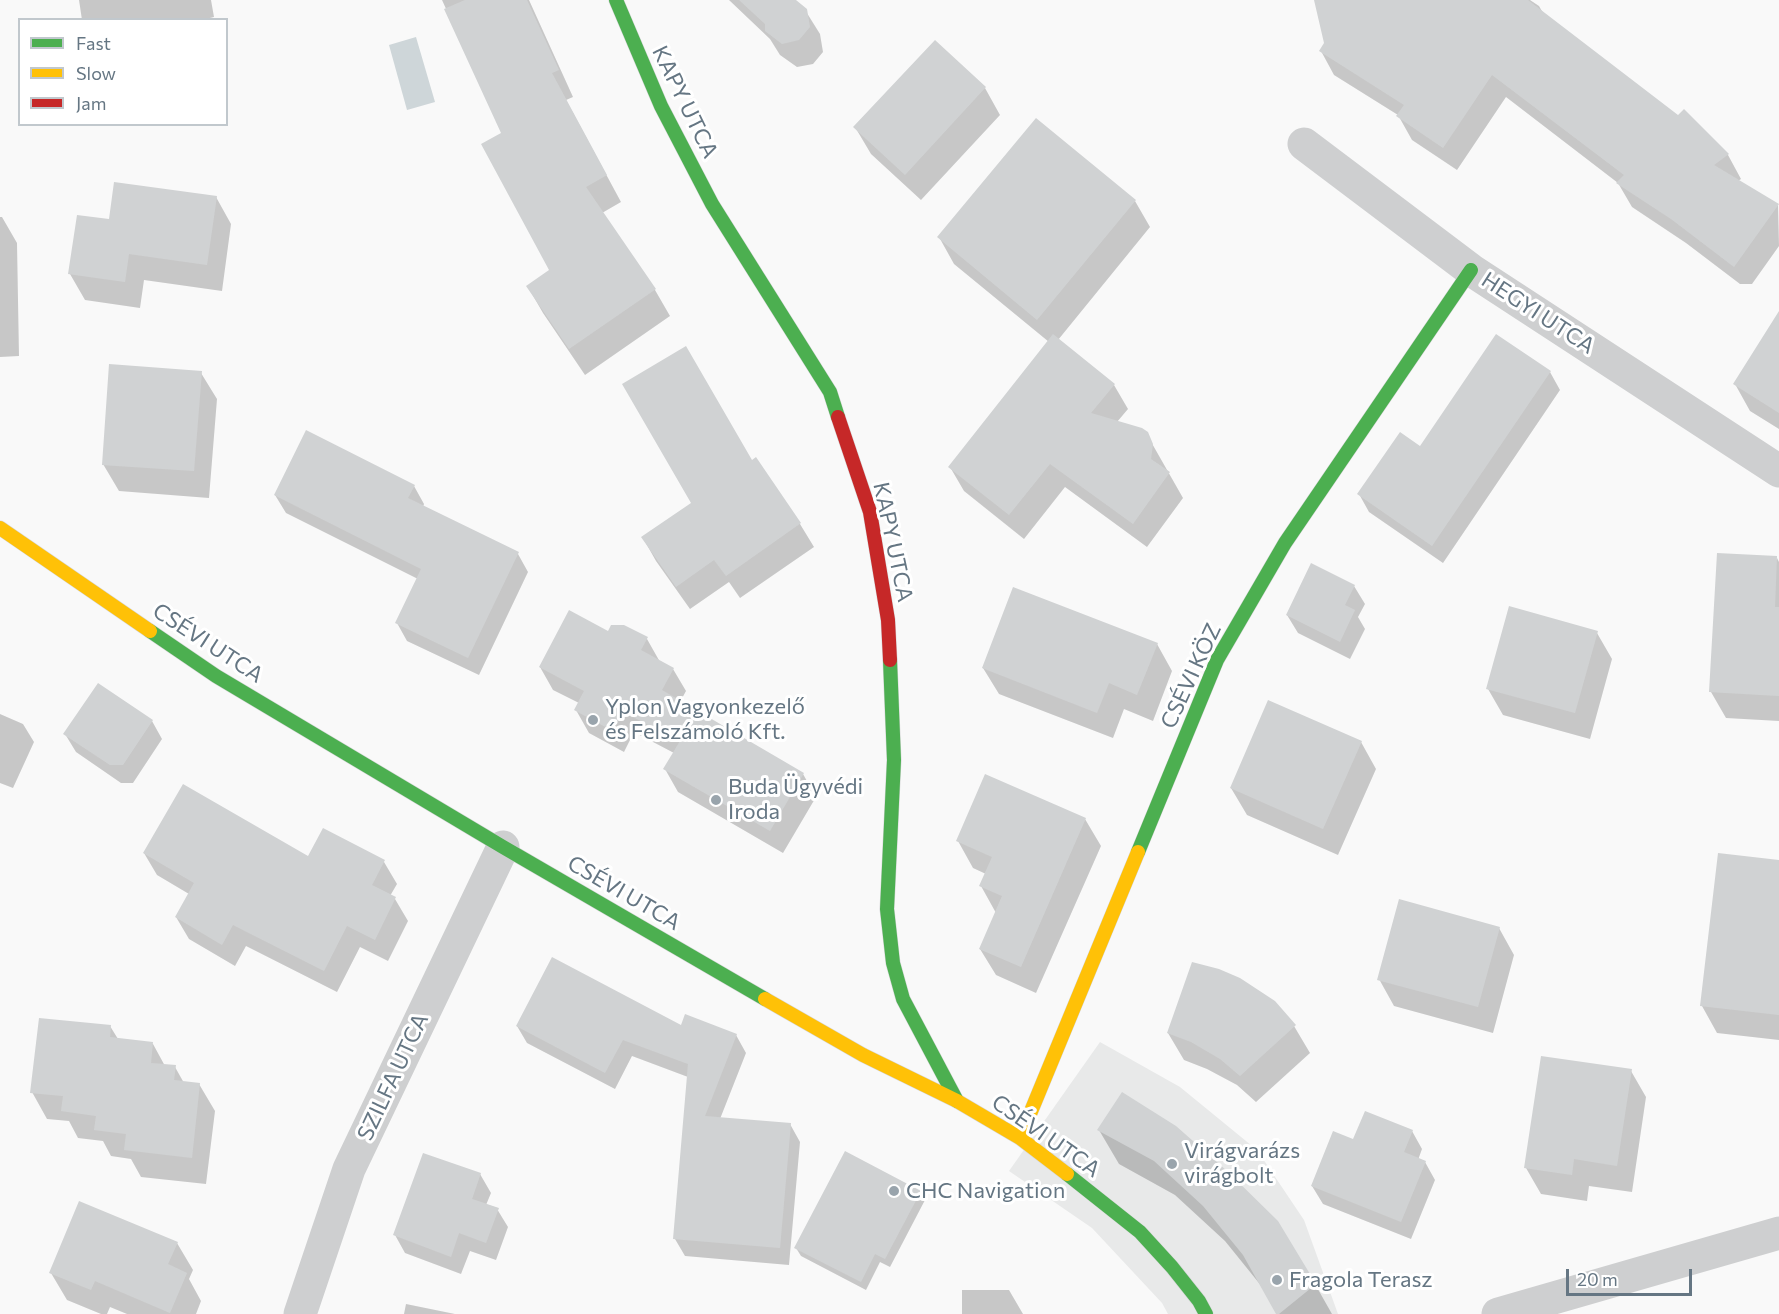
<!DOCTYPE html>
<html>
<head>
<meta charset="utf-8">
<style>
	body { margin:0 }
	#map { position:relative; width:1779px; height:1314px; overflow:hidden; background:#f9f9f9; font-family:Commissioner,sans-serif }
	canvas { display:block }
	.legend { position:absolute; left:18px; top:18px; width:210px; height:108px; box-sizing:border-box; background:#fff; border:2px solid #c1c8cd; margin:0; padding:8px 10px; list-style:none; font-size:18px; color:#657683 }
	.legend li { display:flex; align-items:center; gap:12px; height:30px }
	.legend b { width:30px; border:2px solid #c1c8cd }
	.scale { position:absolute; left:1566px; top:1269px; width:126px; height:27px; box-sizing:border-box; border:3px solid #657683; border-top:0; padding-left:8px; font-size:18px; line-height:21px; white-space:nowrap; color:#657683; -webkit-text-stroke:4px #fff; paint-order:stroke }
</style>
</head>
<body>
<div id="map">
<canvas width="1779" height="1314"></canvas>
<ul class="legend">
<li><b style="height:8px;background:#4caf50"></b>Fast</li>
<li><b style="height:8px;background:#ffc107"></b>Slow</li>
<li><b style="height:8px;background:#c62828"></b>Jam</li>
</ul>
<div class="scale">20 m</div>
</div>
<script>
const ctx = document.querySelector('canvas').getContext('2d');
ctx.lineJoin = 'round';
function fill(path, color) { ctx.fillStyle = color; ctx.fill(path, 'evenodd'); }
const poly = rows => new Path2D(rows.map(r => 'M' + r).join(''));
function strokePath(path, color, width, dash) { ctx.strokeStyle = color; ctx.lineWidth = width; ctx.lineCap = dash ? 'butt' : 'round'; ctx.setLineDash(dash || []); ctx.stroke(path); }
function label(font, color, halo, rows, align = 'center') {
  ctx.font = font + ' Commissioner,sans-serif'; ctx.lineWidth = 6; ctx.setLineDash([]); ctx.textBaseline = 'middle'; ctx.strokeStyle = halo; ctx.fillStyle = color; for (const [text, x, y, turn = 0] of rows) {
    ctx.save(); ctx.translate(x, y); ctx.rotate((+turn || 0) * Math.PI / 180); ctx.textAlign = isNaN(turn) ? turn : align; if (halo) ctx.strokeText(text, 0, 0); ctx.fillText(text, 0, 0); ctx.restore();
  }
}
fill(poly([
	[1100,1042,1180,1087,1257,1150,1304,1220,1338,1314,1168,1314,1162,1303,1092,1228,1009,1171]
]), '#e8e9e9');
fill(poly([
	[416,37,435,102,407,110,389,45]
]), '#ced6d9');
fill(poly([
	[79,0,211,0,214,17,202,20,82,20],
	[442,0,529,0,573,97,566,100,621,202,602,213,655,290,670,316,585,375,543,313,528,287,551,271,503,134],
	[729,0,793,0,805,10,820,34,823,52,813,64,797,67,780,55,770,39],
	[1316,0,1530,0,1539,6,1543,13,1678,117,1684,111,1728,155,1741,179,1738,181,1778,204,1779,246,1752,284,1740,284,1686,243,1632,207,1618,183,1506,97,1457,170,1412,140,1398,115,1334,75,1321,51,1326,43],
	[985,88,1000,115,921,200,871,154,855,127],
	[216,197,231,224,222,291,144,280,140,308,85,300,70,274,110,221],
	[1135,201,1150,227,1058,340,1114,385,1128,409,1117,422,1146,433,1183,498,1147,547,1065,487,1024,539,964,491,950,467,1049,342,954,264,939,237],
	[0,217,2,217,17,243,19,356,0,357],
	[1779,314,1779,429,1750,411,1735,384],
	[1550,372,1560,390,1443,563,1369,512,1359,494,1420,448],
	[201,373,217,399,209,498,119,491,103,464],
	[755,460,800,524,814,547,740,598,729,582,690,609,656,561,643,538],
	[414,486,424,504,423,507,518,554,528,572,479,675,407,641,397,623,418,579,286,513,275,495],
	[1777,558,1779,562,1779,721,1726,718,1711,692],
	[1354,586,1365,604,1358,617,1365,629,1350,659,1298,633,1287,615],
	[608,633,647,639,660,662,673,669,686,691,680,702,803,774,816,797,783,853,678,792,665,769,674,753,634,732,624,752,589,733,576,710,579,703,553,690,540,667],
	[1597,633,1612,659,1590,739,1503,715,1488,689],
	[1157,644,1172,671,1153,721,1124,709,1113,738,999,694,983,668],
	[0,714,23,724,34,742,13,788,0,783],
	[152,721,162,739,133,783,121,783,76,752,65,734],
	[1361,742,1376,769,1338,855,1247,815,1231,788],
	[1085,819,1101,846,1036,993,996,975,980,949,996,913,981,886,986,874,973,868,958,841],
	[144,853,384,862,397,884,390,896,395,899,408,921,388,961,360,947,337,992,246,946,235,966,189,939,176,917,189,894,157,875],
	[1779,861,1779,1040,1717,1033,1702,1006],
	[1499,928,1514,955,1493,1033,1394,1006,1379,979],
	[110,1026,118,1039,153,1044,165,1066,175,1067,184,1083,199,1084,215,1111,206,1184,141,1177,131,1159,111,1156,103,1141,78,1138,69,1121,47,1119,32,1092],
	[517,1026,682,1027,736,1035,746,1053,720,1119,790,1124,800,1142,789,1265,685,1256,675,1239,688,1077,632,1056,615,1089,527,1043],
	[1294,1026,1310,1053,1256,1102,1237,1085,1207,1069,1184,1060,1168,1033],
	[1631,1071,1646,1097,1632,1192,1589,1186,1587,1201,1541,1194,1526,1168],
	[1123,1094,1315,1284,1332,1314,1278,1314,1263,1288,1225,1241,1175,1195,1119,1164,1099,1130],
	[1412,1131,1422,1149,1418,1160,1425,1162,1435,1180,1411,1239,1323,1204,1312,1186,1354,1141],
	[480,1174,491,1193,486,1205,497,1209,508,1227,496,1260,470,1251,461,1274,405,1253,395,1235],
	[920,1192,925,1200,890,1267,880,1262,866,1290,801,1256,796,1248],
	[177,1243,193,1270,189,1279,201,1301,196,1314,127,1314,110,1307,107,1314,101,1314,67,1300,51,1273],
	[962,1290,1009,1290,1023,1314,962,1314],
	[406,1304,455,1314,404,1314]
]), '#0003');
fill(poly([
	[465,0,527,0,559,70,552,73,607,175,586,187,656,289,569,349,526,286,549,270,481,144,501,133,444,9],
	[739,0,796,0,807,9,810,27,799,40,782,44,765,31,765,24],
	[1314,0,1528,0,1678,115,1684,109,1729,154,1714,165,1779,204,1734,267,1671,219,1616,183,1624,175,1492,75,1443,148,1396,116,1404,105,1319,51,1324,43],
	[935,40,986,87,905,175,853,127],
	[1036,118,1136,200,1037,320,937,237],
	[114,182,217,196,207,265,129,254,125,282,68,274,77,215,109,219],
	[1779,311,1779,413,1733,384],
	[1053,334,1115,384,1091,413,1142,428,1148,432,1153,444,1151,459,1170,472,1133,524,1050,464,1009,515,948,467],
	[1496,334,1551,371,1432,546,1357,494,1400,432,1420,446],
	[686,346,752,460,756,457,801,523,726,576,714,560,676,587,641,537,691,503,622,384],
	[109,364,202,371,194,471,102,465],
	[306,430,415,485,408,498,519,552,468,658,395,623,421,569,274,495],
	[1717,553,1777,556,1775,607,1779,607,1779,696,1709,692],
	[1311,563,1355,585,1345,605,1355,610,1340,642,1286,615],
	[1013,587,1158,643,1137,695,1109,683,1097,713,982,668],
	[1509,606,1598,631,1575,713,1486,689],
	[569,610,608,631,611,625,624,625,648,637,641,650,674,668,662,690,804,773,770,831,663,769,680,741,621,711,611,730,574,710,584,691,539,667],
	[98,683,153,720,123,765,110,765,63,734],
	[1268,700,1362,741,1323,829,1230,788],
	[985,774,1086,818,1021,967,979,949,1002,896,979,886,992,857,956,841],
	[183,784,308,856,323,828,385,860,372,885,396,897,375,940,347,926,324,971,233,925,222,945,175,917,194,883,143,853],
	[1718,853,1779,860,1779,1015,1700,1006],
	[1399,899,1500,927,1478,1007,1377,980],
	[552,957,681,1025,685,1014,737,1034,705,1116,791,1123,780,1248,673,1239,688,1064,623,1040,605,1073,516,1026],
	[1192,962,1219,969,1240,978,1275,1001,1296,1025,1240,1076,1220,1059,1191,1042,1167,1033],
	[39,1018,111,1025,110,1037,153,1042,151,1063,176,1065,174,1080,200,1083,192,1158,124,1150,126,1134,94,1130,96,1116,61,1111,63,1096,30,1093],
	[1541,1056,1632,1069,1617,1166,1574,1159,1572,1175,1524,1168],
	[1122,1092,1176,1126,1227,1171,1278,1221,1316,1284,1279,1314,1276,1314,1243,1255,1203,1206,1154,1161,1097,1130],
	[1365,1111,1413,1130,1404,1152,1426,1161,1401,1222,1311,1186,1333,1131,1353,1139],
	[845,1151,921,1191,885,1259,875,1254,861,1282,794,1248],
	[423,1153,481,1173,472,1199,499,1208,486,1243,459,1233,451,1257,393,1235],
	[79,1201,178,1242,168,1264,187,1273,170,1313,95,1281,91,1290,49,1273]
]), '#d0d2d3');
const fast = poly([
	[616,0,661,106,712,204,830,392,838,417],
	[150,631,216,676,503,847,765,999],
	[890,660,894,760,887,909,893,963,903,999,957,1101],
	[1138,852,1217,660,1285,543,1471,270],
	[1067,1174,1140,1232,1172,1267,1199,1301,1206,1314]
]);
const slow = poly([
	[0,528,150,631],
	[765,999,863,1055,957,1101,1020,1138,1067,1174],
	[1020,1138,1138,852]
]);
const jam = poly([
	[838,417,870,512,888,620,890,660]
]);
strokePath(fast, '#d5d6d7', 15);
strokePath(slow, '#d5d6d7', 15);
strokePath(jam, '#d5d6d7', 15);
strokePath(poly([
	[1304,144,1471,270,1779,471],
	[300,1314,349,1169,503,847],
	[1498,1314,1779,1233]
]), '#cecfd0', 33);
strokePath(fast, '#4caf50', 14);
strokePath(slow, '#ffc107', 14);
strokePath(jam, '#c62828', 14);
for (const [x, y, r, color] of [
	[593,720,6,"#99a4ac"],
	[716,800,6,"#99a4ac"],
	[1172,1164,6,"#99a4ac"],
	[894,1191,6,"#99a4ac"],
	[1277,1280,6,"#99a4ac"]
]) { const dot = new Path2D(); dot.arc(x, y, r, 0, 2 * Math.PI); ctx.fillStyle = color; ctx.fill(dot); strokePath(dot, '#fff', 2); }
label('22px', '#657683', '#fff', [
	["KAPY UTCA",685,102,64],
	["HEGYI UTCA",1538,313,33],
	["KAPY UTCA",893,542,78],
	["CSÉVI UTCA",208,643,33],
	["CSÉVI KÖZ",1191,676,-65],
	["CSÉVI UTCA",624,893,30],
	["SZILFA UTCA",393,1077,-65],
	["CSÉVI UTCA",1046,1136,35]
]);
label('22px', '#657683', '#fff', [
	["Yplon Vagyonkezelő",605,707],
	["és Felszámoló Kft.",605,732],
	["Buda Ügyvédi",728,787],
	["Iroda",728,812],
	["Virágvarázs",1184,1151],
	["virágbolt",1184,1176],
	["CHC Navigation",906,1191],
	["Fragola Terasz",1289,1280]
], 'left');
</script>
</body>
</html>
